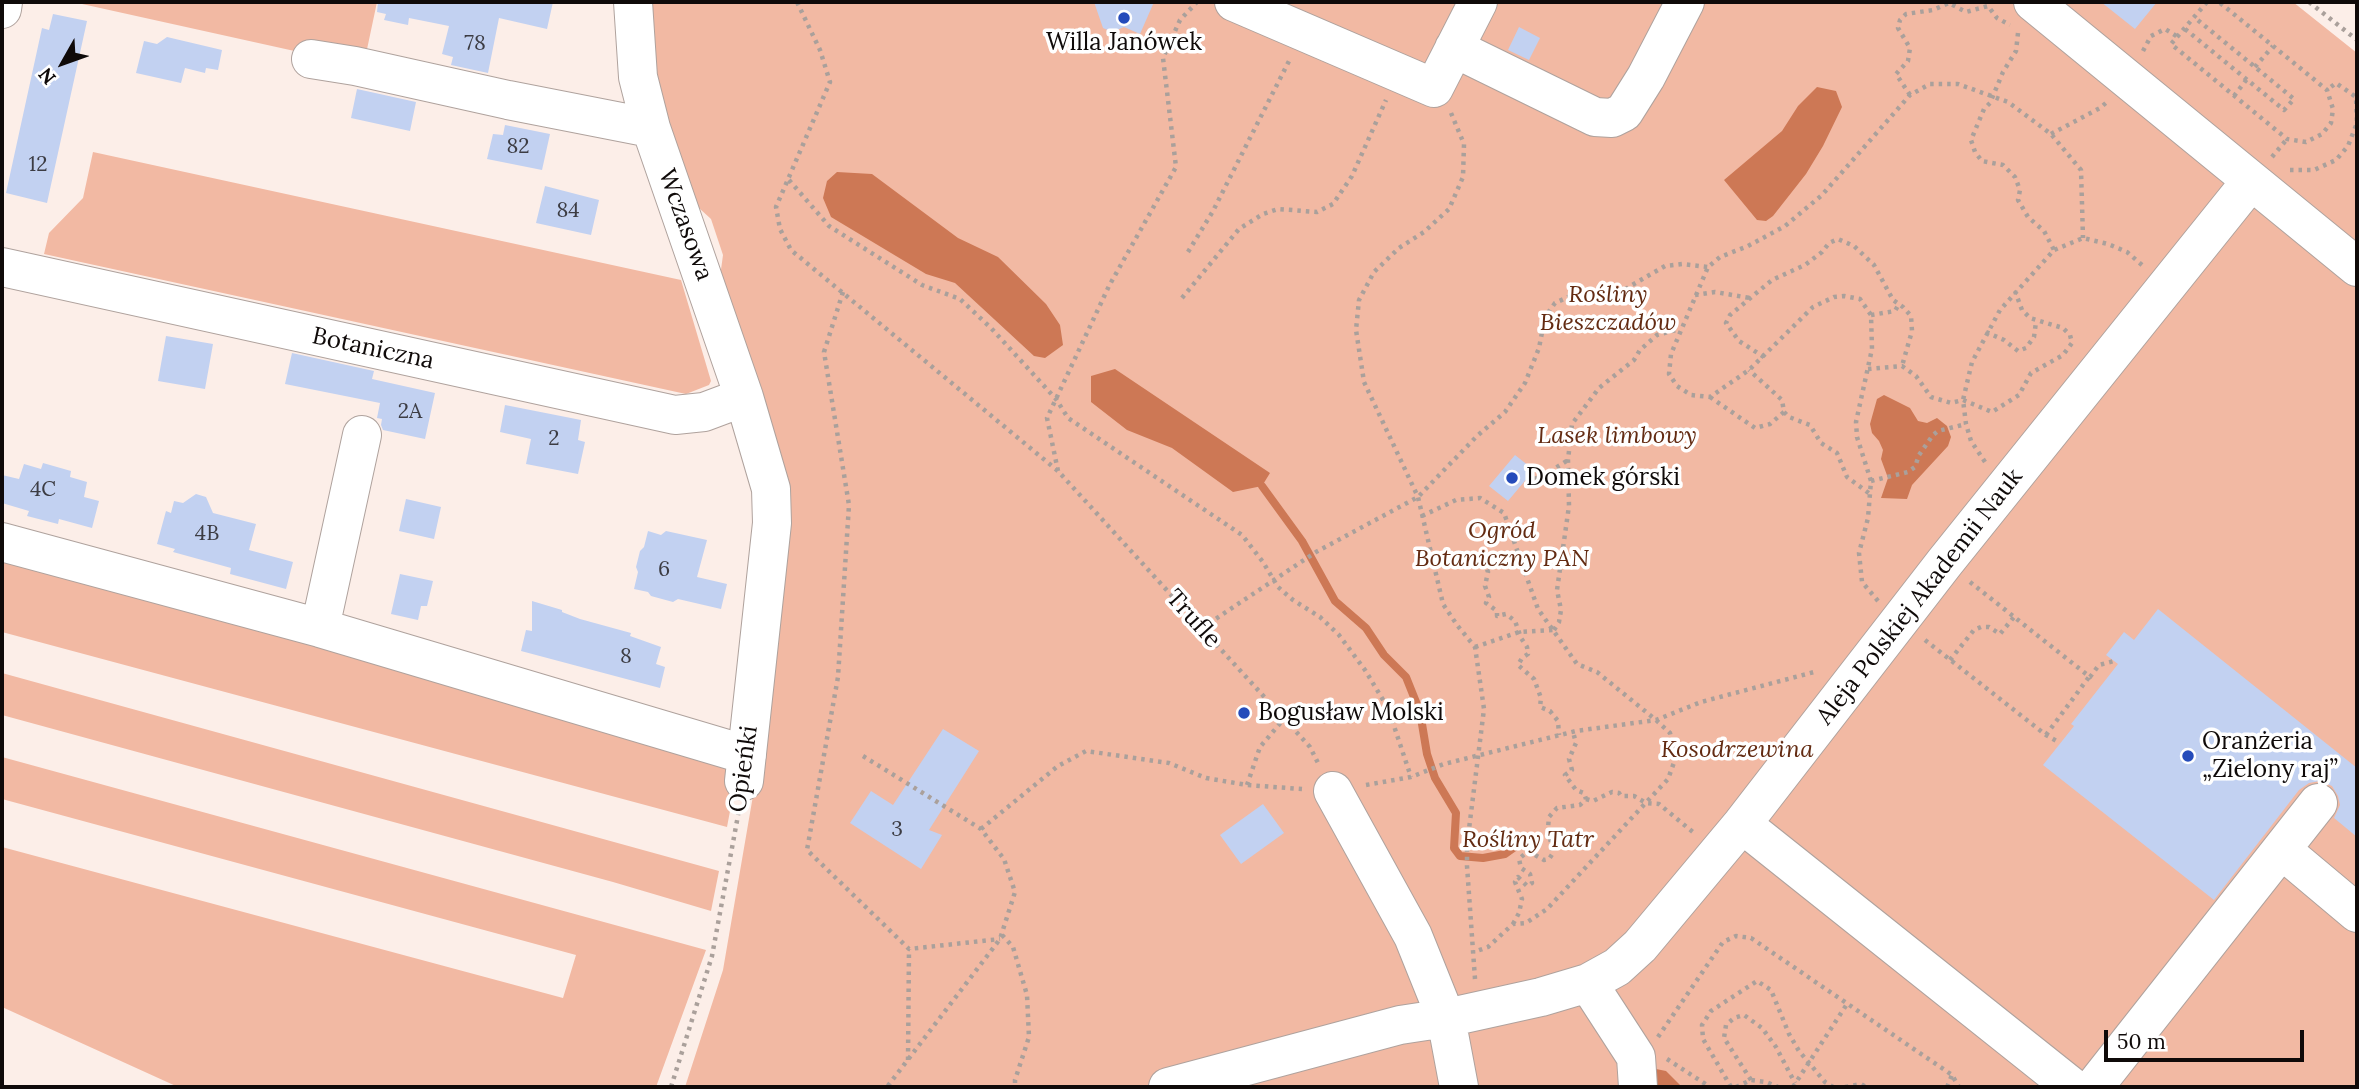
<!DOCTYPE html>
<html>
<head>
<meta charset="utf-8">
<style>
	body { margin:0 }
	#map { position:relative; width:2359px; height:1089px; overflow:hidden; background:#fceee8; font-family:Lora,serif }
	canvas { display:block }
	.frame { position:absolute; inset:0; border:4px solid #0f0a09; pointer-events:none }
	.north { position:absolute; left:28px; top:28px; width:70px; height:70px; -webkit-text-stroke:5px #fff; paint-order:stroke; rotate:230deg; font-size:19px; font-weight:700; line-height:28px; text-align:center; color:#0f0a09 }
	.north::after { content:''; display:block; margin:auto; width:24px; height:32px; background:#0f0a09; clip-path:polygon(50% 0,100% 100%,50% 72%,0 100%) }
	.scale { position:absolute; left:2104px; top:1030px; width:200px; height:32px; box-sizing:border-box; border:4px solid #0f0a09; border-top:0; padding-left:9px; font-size:21px; line-height:24px; white-space:nowrap; color:#0f0a09; -webkit-text-stroke:5px #fff; paint-order:stroke }
</style>
</head>
<body>
<div id="map">
<canvas width="2359" height="1089"></canvas>
<div class="frame"></div>
<div class="north">N</div>
<div class="scale">50 m</div>
</div>
<script>
const ctx = document.querySelector('canvas').getContext('2d');
ctx.lineJoin = 'round';
function fill(path, color) { ctx.fillStyle = color; ctx.fill(path, 'evenodd'); }
const poly = rows => new Path2D(rows.map(r => 'M' + r).join(''));
function strokePath(path, color, width, dash) { ctx.strokeStyle = color; ctx.lineWidth = width; ctx.lineCap = dash ? 'butt' : 'round'; ctx.setLineDash(dash || []); ctx.stroke(path); }
function label(font, color, halo, rows, align = 'center') {
  ctx.font = font + ' Lora,serif'; ctx.lineWidth = 7; ctx.setLineDash([]); ctx.textBaseline = 'middle'; ctx.strokeStyle = halo; ctx.fillStyle = color; for (const [text, x, y, turn = 0] of rows) {
    ctx.save(); ctx.translate(x, y); ctx.rotate((+turn || 0) * Math.PI / 180); ctx.textAlign = isNaN(turn) ? turn : align; if (halo) ctx.strokeText(text, 0, 0); ctx.fillText(text, 0, 0); ctx.restore();
  }
}
fill(poly([
	[73,2,377,2,366,54,308,54],
	[647,2,2293,2,2357,53,2357,1087,685,1087,723,970,755,784,785,491,720,277,723,255,711,219,687,197,652,61],
	[93,152,681,280,711,381,709,385,686,394,44,254,49,233,83,198],
	[2,552,732,766,734,790,727,827,2,632],
	[2,673,719,871,711,911,613,882,2,715],
	[2,757,706,950,656,1087,178,1087,2,1007,2,847,563,998,576,955,2,799]
]), '#f2b9a3');
fill(poly([
	[1817,87,1836,91,1842,107,1823,146,1806,174,1773,216,1766,221,1757,220,1724,180,1782,131,1798,106],
	[837,172,872,174,958,238,998,257,1046,304,1060,325,1063,345,1045,358,1034,356,955,283,926,274,831,217,823,198,827,181],
	[1115,369,1270,473,1262,486,1233,492,1172,448,1127,430,1091,402,1091,376],
	[1884,395,1910,408,1918,421,1927,423,1937,418,1947,426,1951,437,1948,446,1912,485,1907,499,1881,498,1888,478,1881,459,1883,450,1879,441,1872,433,1870,424,1877,399],
	[1656,1069,1666,1071,1682,1087,1646,1087,1649,1072]
]), '#cd7855');
strokePath(poly([
	[1262,486,1302,541,1335,601,1366,628,1384,655,1406,677,1420,712,1427,754,1435,778,1456,813,1454,848,1460,856,1483,858,1505,854,1526,839]
]), '#cd7855', 8);
fill(poly([
	[378,2,553,2,547,29,499,18,488,73,451,65,453,57,442,54,449,26,409,18,408,25,384,20,386,14,377,12],
	[1094,2,1154,2,1140,34,1124,27,1112,32,1103,28],
	[2101,2,2157,2,2135,29],
	[53,14,87,21,47,203,6,193,42,28,49,30],
	[1519,27,1540,38,1529,60,1508,50],
	[167,37,222,50,218,70,206,68,205,73,185,68,181,83,136,73,144,41,157,44],
	[357,89,416,102,410,131,351,118],
	[505,125,550,134,542,170,487,159,493,134,503,135],
	[545,186,599,200,591,235,536,223],
	[166,336,213,344,205,389,158,381],
	[292,353,374,371,372,379,435,393,425,439,383,430,381,425,382,419,377,418,380,403,285,384],
	[505,405,581,420,578,440,585,442,578,474,526,464,531,439,500,432],
	[1515,455,1534,470,1508,501,1489,486],
	[43,463,71,471,70,477,87,482,84,497,99,501,92,528,59,519,58,524,27,516,29,511,2,503,2,475,19,479,24,464,41,469],
	[196,494,206,497,213,513,256,524,249,550,293,562,286,589,230,574,231,568,173,552,175,549,157,544,166,511,171,513,174,501,183,503],
	[406,499,441,507,434,539,399,531],
	[648,531,661,535,666,531,707,540,697,577,727,584,721,609,678,599,673,602,651,596,648,592,634,589,638,572,636,567,640,551,644,547],
	[400,574,433,581,427,606,421,606,418,620,391,614],
	[532,601,562,610,562,612,580,619,631,633,630,636,661,647,656,664,665,667,660,688,521,651,526,630,532,631],
	[2158,609,2357,768,2357,837,2334,818,2340,805,2338,796,2332,786,2320,781,2309,783,2299,790,2214,900,2043,765,2074,726,2071,724,2118,664,2106,655,2124,632,2134,640],
	[943,729,979,751,929,830,942,835,921,869,850,823,871,791,893,805],
	[1263,804,1284,833,1241,864,1220,835]
]), '#c2d1f1');
const minor = poly([
	[633,2,638,77,651,128,744,397,771,489,772,523,744,781],
	[1234,2,1434,88,1478,2],
	[2033,2,2357,267],
	[2,9,3,2],
	[1454,48,1595,117,1612,118,1624,112,1646,77,1685,2],
	[311,59,355,66,508,100,651,128],
	[2,267,675,415,704,412,744,397],
	[2,542,320,628,747,755],
	[320,628,362,435],
	[1333,791,1413,936,1446,1018,1459,1087],
	[1742,824,2072,1087],
	[2282,850,2357,913],
	[1588,983,1636,1057,1638,1087],
	[1168,1087,1400,1025,1446,1018,1541,997,1588,983,1617,967,1640,946,1742,824,1945,562,2251,181],
	[2094,1087,2318,803]
]);
strokePath(minor, '#afa29d', 40);
strokePath(poly([
	[797,2,820,50,830,82,776,207,780,229,791,250,1058,471,1310,747,1318,763],
	[2207,2,2171,44,2287,139,2306,142,2322,134,2331,123,2333,109,2327,90,2219,2],
	[2309,2,2357,40],
	[2185,29,2284,110,2294,99,2194,17],
	[2018,33,2016,51,2003,72,1990,103,1984,109,1971,140,1975,152,1982,161,2003,165,2015,177,2020,190,2018,200,2028,217,2044,231,2054,250],
	[2143,51,2151,36,2165,29,2178,37],
	[2255,67,2273,46],
	[1910,95,1896,74,1908,61,1910,48,1898,28,1900,20,1906,14,1933,10,1949,3,1966,12,1988,6,1997,18,2010,25],
	[2234,96,2247,79],
	[1451,113,1464,144,1463,177,1449,209,1424,232,1399,248,1374,272,1359,300,1356,330,1364,382,1418,497,1443,604,1457,625,1475,647],
	[2051,134,2100,108,2107,102],
	[2272,157,2287,139],
	[2290,170,2314,170,2336,160,2348,146,2357,123,2356,97,2336,83,2327,90],
	[789,180,829,226,922,285,960,299,991,328,1056,399,1068,418,1242,535,1263,562,1278,587,1293,600,1320,617,1339,635,1365,670,1388,708,1411,777],
	[1188,252,1213,211,1289,61],
	[843,292,824,352,849,505,838,677,807,850,909,949,1000,939],
	[1695,295,1715,292,1750,298],
	[1182,298,1239,229,1263,214,1278,209,1317,212,1333,204,1352,176,1386,100],
	[1871,315,1895,311,1899,304],
	[1986,332,2004,340,2018,351,2026,348,2034,337,2036,322],
	[1764,357,1739,341,1726,323,1730,315,1772,280,1805,265,1822,252,1829,243,1838,239,1854,246,1874,265,1893,300,1903,307,1911,316,1912,331,1902,366],
	[1868,369,1902,366,1916,376,1931,397,1951,403,1963,400,1992,412,2019,395,2031,373,2063,355,2072,343,2070,335,2063,328,2030,318,2022,310,2015,291],
	[1710,397,1755,428,1770,424,1784,412,1782,400,1749,370],
	[1784,412,1789,417,1810,425,1821,443,1837,453,1847,477,1870,494],
	[1985,462,1971,441,1966,424,1963,400,1972,362,2000,310,2054,250,2083,238,2108,244,2127,252,2142,265],
	[1058,471,1047,418,1109,286,1176,167,1163,58,1180,20,1197,2],
	[1534,479,1543,476,1568,460],
	[1871,481,1908,472,1915,467,1919,455,1933,435,1938,431,1966,424],
	[1422,516,1456,500,1480,498,1504,513,1538,609,1577,664,1597,672,1656,720,1670,733,1676,757,1668,779,1547,909,1526,923,1513,924,1488,947,1474,952],
	[1521,559,1511,561,1494,558,1490,561,1486,566,1488,572,1485,586,1489,597,1486,603,1497,611,1497,616,1506,614,1515,621,1521,638,1527,647,1528,654,1522,658,1518,665,1534,679,1541,698,1540,707,1550,711,1558,721,1559,735],
	[1970,582,2090,677,2099,665,2114,661],
	[1878,601,1862,582,1859,553,1868,518,1871,481,1857,437,1856,422,1872,349,1871,315,1860,299,1844,296,1834,297,1813,307,1749,370,1710,397,1691,395,1677,386,1669,374,1671,354,1708,267,1720,257,1748,246,1785,226,1822,195,1910,95,1930,84,1958,84,2008,102,2051,134,2081,170,2083,238],
	[1202,628,1316,552,1418,497,1477,436,1505,412,1525,383,1539,348,1545,317,1555,303,1568,297,1615,295,1665,266,1682,264,1708,267],
	[1554,630,1559,622,1561,610,1557,590,1569,506,1568,460,1572,424,1599,388,1634,360,1640,350,1657,335,1680,329],
	[1925,640,2046,735,2060,743],
	[1475,647,1519,632,1553,630],
	[1950,660,1974,630,1981,627,1989,627,2000,634,2014,617],
	[2046,735,2089,677],
	[863,756,981,829,1004,859,1015,892,1000,939,887,1087],
	[1247,785,1260,747,1283,720],
	[1366,785,1411,777,1444,764,1576,731,1656,720,1701,702,1818,671],
	[1586,799,1593,801,1612,792,1619,793,1621,796,1634,796,1646,803,1659,804,1694,833],
	[981,829,1058,766,1086,751,1169,763,1206,778,1247,785,1302,789],
	[1513,924,1519,913,1522,899,1515,882,1518,877,1527,886,1532,883,1530,874,1521,868,1519,859,1528,851,1544,860,1549,859,1553,853,1548,828,1549,817,1557,808,1580,805,1586,799,1584,793,1576,790,1565,775,1572,770,1569,759,1576,743,1573,732],
	[1002,935,1013,947,1027,995,1029,1037,1015,1080,1015,1087],
	[1475,979,1467,866,1467,845,1484,709,1475,647],
	[1658,1037,1723,942,1736,936,1751,938,1952,1075,1959,1087],
	[1667,1059,1710,1087],
	[908,1060,909,949],
	[1751,1080,1724,1038,1726,1025,1734,1018,1744,1015,1762,1028,1776,1047,1795,1083],
	[671,1087,712,956,739,810],
	[1731,1087,1703,1039,1702,1025,1711,1011,1757,981,1771,990,1789,1034,1799,1051,1825,1082,1833,1087],
	[1736,1087,1751,1080,1766,1082,1778,1087],
	[1793,1087,1847,1004],
	[1845,1087,1861,1084,1866,1087],
	[1947,1087,1952,1075]
]), '#aaa09b', 4.5, [3.5, 5]);
strokePath(minor, '#fff', 38);
for (const [x, y, r, color] of [
	[1124,18,7,"#254bba"],
	[1512,478,7,"#254bba"],
	[1244,713,7,"#254bba"],
	[2188,756,7,"#254bba"]
]) { const dot = new Path2D(); dot.arc(x, y, r, 0, 2 * Math.PI); ctx.fillStyle = color; ctx.fill(dot); strokePath(dot, '#fff', 2.5); }
label('21px', '#3c3c43', null, [
	["78",475,44],
	["82",518,147],
	["12",38,165],
	["84",568,211],
	["2A",410,412],
	["2",554,439],
	["4C",43,490],
	["4B",207,534],
	["6",664,570],
	["8",626,657],
	["3",897,830]
]);
label('24px', '#0f0a09', '#fff', [
	["Willa Janówek",1124,43,"center"],
	["Domek górski",1526,478],
	["Bogusław Molski",1258,713],
	["Oranżeria",2202,742],
	["„Zielony raj”",2202,770]
], 'left');
label('24px', '#0f0a09', '#fff', [
	["Wczasowa",685,225,70],
	["Botaniczna",373,349,12],
	["Aleja Polskiej Akademii Nauk",1920,597,-52],
	["Trufle",1193,619,48],
	["Opieńki",744,769,-82]
]);
label('italic 24px', '#632b12', '#fff', [
	["Rośliny",1608,295],
	["Bieszczadów",1608,323],
	["Lasek limbowy",1617,436],
	["Ogród",1502,531],
	["Botaniczny PAN",1502,559],
	["Kosodrzewina",1737,750],
	["Rośliny Tatr",1528,840]
]);
</script>
</body>
</html>
